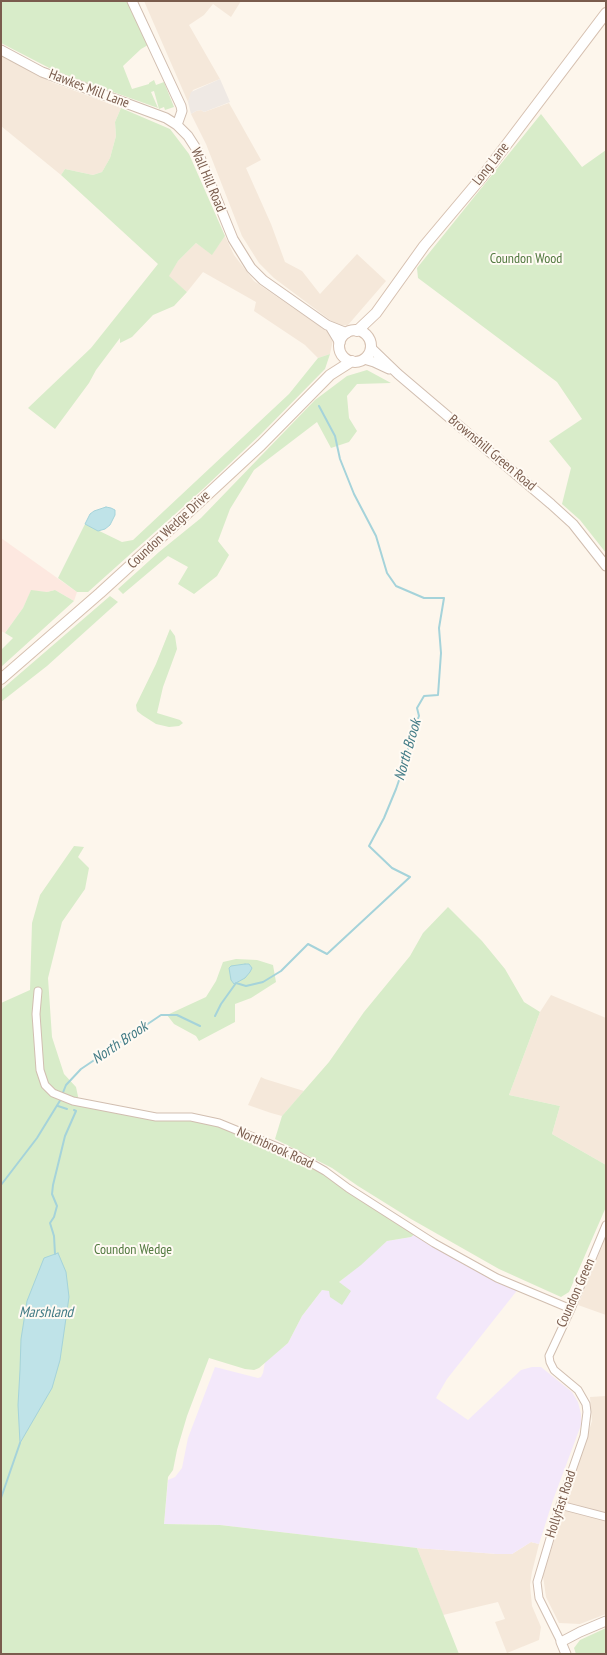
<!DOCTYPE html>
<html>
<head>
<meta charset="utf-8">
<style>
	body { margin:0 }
	#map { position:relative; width:607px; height:1655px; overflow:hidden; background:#fdf6ec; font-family:"PT Sans Narrow",sans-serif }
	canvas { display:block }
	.frame { position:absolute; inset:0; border:2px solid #7a5c4d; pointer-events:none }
</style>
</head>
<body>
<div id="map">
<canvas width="607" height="1655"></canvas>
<div class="frame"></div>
</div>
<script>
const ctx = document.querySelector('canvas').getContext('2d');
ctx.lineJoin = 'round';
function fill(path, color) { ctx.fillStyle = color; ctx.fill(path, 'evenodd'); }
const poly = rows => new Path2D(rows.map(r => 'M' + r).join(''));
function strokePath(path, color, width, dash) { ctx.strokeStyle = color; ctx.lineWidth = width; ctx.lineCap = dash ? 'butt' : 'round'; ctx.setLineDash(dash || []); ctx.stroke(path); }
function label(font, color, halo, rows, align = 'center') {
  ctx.font = font + ' "PT Sans Narrow",sans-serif'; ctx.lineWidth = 4; ctx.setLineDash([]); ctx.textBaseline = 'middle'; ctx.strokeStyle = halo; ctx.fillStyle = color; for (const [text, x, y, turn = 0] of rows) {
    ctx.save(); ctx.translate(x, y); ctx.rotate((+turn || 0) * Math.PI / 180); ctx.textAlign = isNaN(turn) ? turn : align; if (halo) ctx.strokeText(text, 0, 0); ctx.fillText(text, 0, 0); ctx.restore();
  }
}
fill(poly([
	[144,1,241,1,231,17,213,4,204,15,189,25,220,79,193,90,188,102],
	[1,56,51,82,121,108,115,122,116,136,110,158,102,172,93,175,65,169,61,175,1,126],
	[229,103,261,160,246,168,271,224,285,262,302,271,320,294,357,254,386,281,348,325,340,326,334,323,274,278,259,263,242,236,206,144,191,114,196,111,201,110,204,112],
	[225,236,234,255,254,281,331,334,333,340,330,354,318,358,305,345,254,311,256,302,203,272,187,292,168,276,178,261,196,243,212,254],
	[551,995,606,1018,606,1165,552,1134,560,1106,509,1095,540,1012],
	[261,1077,265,1079,304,1091,282,1116,271,1113,248,1105],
	[606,1236,606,1315,578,1305],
	[606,1396,606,1614,580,1624,559,1623,546,1597,543,1576,592,1421,590,1397],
	[531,1542,539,1544,532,1572,530,1585,532,1606,541,1627,539,1640,507,1653,495,1622,505,1619,498,1602,443,1615,417,1548,497,1554,512,1554]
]), '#f5e8da');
fill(poly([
	[1,538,77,592,74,601,55,590,47,592,31,591,23,608,5,633,1,631]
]), '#fde8e0');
fill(poly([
	[220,79,230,102,204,112,201,110,196,111,191,114,188,102,191,92]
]), '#efe9e4');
fill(poly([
	[415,1234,519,1288,447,1379,436,1398,468,1420,521,1370,532,1367,541,1367,572,1392,578,1402,581,1414,581,1425,553,1500,539,1544,531,1542,512,1554,497,1554,417,1548,220,1525,164,1524,168,1480,175,1477,182,1468,188,1438,215,1367,258,1378,261,1377,263,1373,265,1362,288,1343,302,1316,322,1290,329,1291,387,1241,411,1237]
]), '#f3e8fa');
fill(poly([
	[1,1,127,1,148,45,141,49,123,66,132,89,149,84,149,83,154,80,156,85,164,82,174,107,165,110,164,107,159,109,154,91,151,92,158,108,57,72,1,43],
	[121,108,170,129,189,154,225,236,212,255,196,243,178,261,169,276,187,292,174,306,153,315,132,337,120,343,120,338,96,370,89,383,55,429,28,408,91,348,158,264,61,175,65,169,93,175,102,172,110,158,116,136,115,122],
	[541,114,582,167,606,150,606,553,580,520,562,504,571,468,549,441,582,419,557,382,418,278,417,268],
	[330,354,325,369,261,434,203,489,88,592,77,592,58,578,85,524,122,542,133,540,289,394,318,358],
	[367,370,391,383,357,384,347,396,349,418,357,431,349,442,331,448,317,422,254,470,230,509,218,541,229,555,217,576,194,594,178,584,188,567,168,556,123,594,118,589,159,552,201,518,315,400,347,376],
	[31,590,47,592,55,590,74,601,1,667,1,650,13,638,5,633,23,608],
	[110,596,118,602,47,666,1,702,1,690],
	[170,629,175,636,177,649,163,687,157,713,180,720,183,723,179,726,169,727,156,724,142,715,137,711,136,705,156,664],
	[74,846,84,847,78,857,89,868,85,889,62,922,48,978,52,1037,64,1074,76,1087,80,1106,156,1121,191,1121,219,1127,296,1159,323,1174,345,1190,415,1234,411,1237,387,1241,361,1265,339,1282,351,1291,342,1305,330,1297,329,1291,322,1290,302,1316,288,1343,259,1368,254,1370,245,1369,209,1358,187,1416,177,1450,173,1470,168,1477,164,1524,220,1525,417,1548,459,1654,1,1654,1,1003,30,990,32,923,40,895],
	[448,907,482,941,505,969,524,1002,540,1012,509,1095,560,1106,552,1134,606,1165,606,1207,569,1292,561,1297,499,1269,411,1219,358,1186,332,1168,275,1139,282,1116,329,1062,364,1012,410,956,423,933],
	[236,959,257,960,273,965,276,982,251,998,235,1004,235,1022,199,1041,196,1036,174,1024,167,1015,206,997,216,981,223,962],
	[606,1628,606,1654,576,1654,574,1648,580,1640]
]), '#d8ecc9');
const water = poly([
	[106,507,111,508,115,510,115,515,110,525,105,529,98,531,85,524,90,514,94,511,106,507],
	[245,964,249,964,252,968,250,972,245,978,234,984,231,980,229,968,231,966,245,964],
	[58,1253,66,1272,69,1297,60,1360,52,1388,20,1443,18,1405,20,1370,21,1339,27,1301,44,1258,58,1253]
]);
fill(water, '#bfe3e8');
strokePath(water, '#a5d3da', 1);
strokePath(poly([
	[215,1016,221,1004,236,983,246,986,263,982,281,971,308,944,327,954,410,877,392,868,369,846,384,818,396,789,406,760,410,739,419,716,417,708,424,696,438,695,441,653,439,628,444,598,424,598,396,586,387,573,376,536,354,494,340,459,335,436,319,406],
	[62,1095,66,1085,81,1069,161,1015,177,1015,200,1026],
	[58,1106,67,1109],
	[1,1185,37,1138,61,1099],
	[55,1254,54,1236,50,1223,54,1217,57,1206,52,1194,53,1185,65,1136,76,1111,74,1110],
	[1,1498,20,1443]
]), '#a5d3da', 2);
const minor = poly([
	[38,991,36,1014,40,1070,45,1085,53,1093,73,1101,156,1117,191,1117,219,1123,297,1155,325,1171,348,1188,434,1243,497,1278,571,1309],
	[560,1505,606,1517],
	[561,1642,539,1598,537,1582,560,1505,584,1436,587,1412,586,1404,578,1390,554,1370,550,1362,549,1356,571,1309,606,1225]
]);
const tertiary = poly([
	[132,1,181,106,182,111,177,125],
	[1,50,42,72,166,118,177,125,188,136,197,150,233,239,251,268,263,280,327,325,347,333],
	[331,328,340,343],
	[371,348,398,374,551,504,573,524,606,566],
	[364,359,374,362,389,369],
	[566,1654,561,1642,580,1632,606,1621]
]);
const secondary = poly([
	'339 346a16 16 0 1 1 32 0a16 16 0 1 1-32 0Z',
	[357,331,376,313,424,246,482,177,606,13],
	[1,679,100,593,179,521,261,445,330,375,352,361]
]);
strokePath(minor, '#d1beb0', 9);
strokePath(tertiary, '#d1beb0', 11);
strokePath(secondary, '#d6c0b0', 12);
strokePath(minor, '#fff', 7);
strokePath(tertiary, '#fff', 9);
strokePath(secondary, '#fff', 10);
label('14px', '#7a5c4d', '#fffaf3', [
	["Hawkes Mill Lane",89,89,21],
	["Long Lane",491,164,-52],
	["Wall Hill Road",208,180,67],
	["Brownshill Green Road",492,453,40],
	["Coundon Wedge Drive",169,530,-43],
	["Northbrook Road",275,1148,24],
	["Coundon Green",576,1293,-66],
	["Hollyfast Road",561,1504,-72]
]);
label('14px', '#537a41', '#fffaf3', [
	["Coundon Wood",526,259],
	["Coundon Wedge",133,1250]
]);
label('italic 15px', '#437c86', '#fffaf3', [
	["North Brook",408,750,-74],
	["North Brook",120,1043,-34],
	["Marshland",46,1313]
]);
</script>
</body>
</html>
